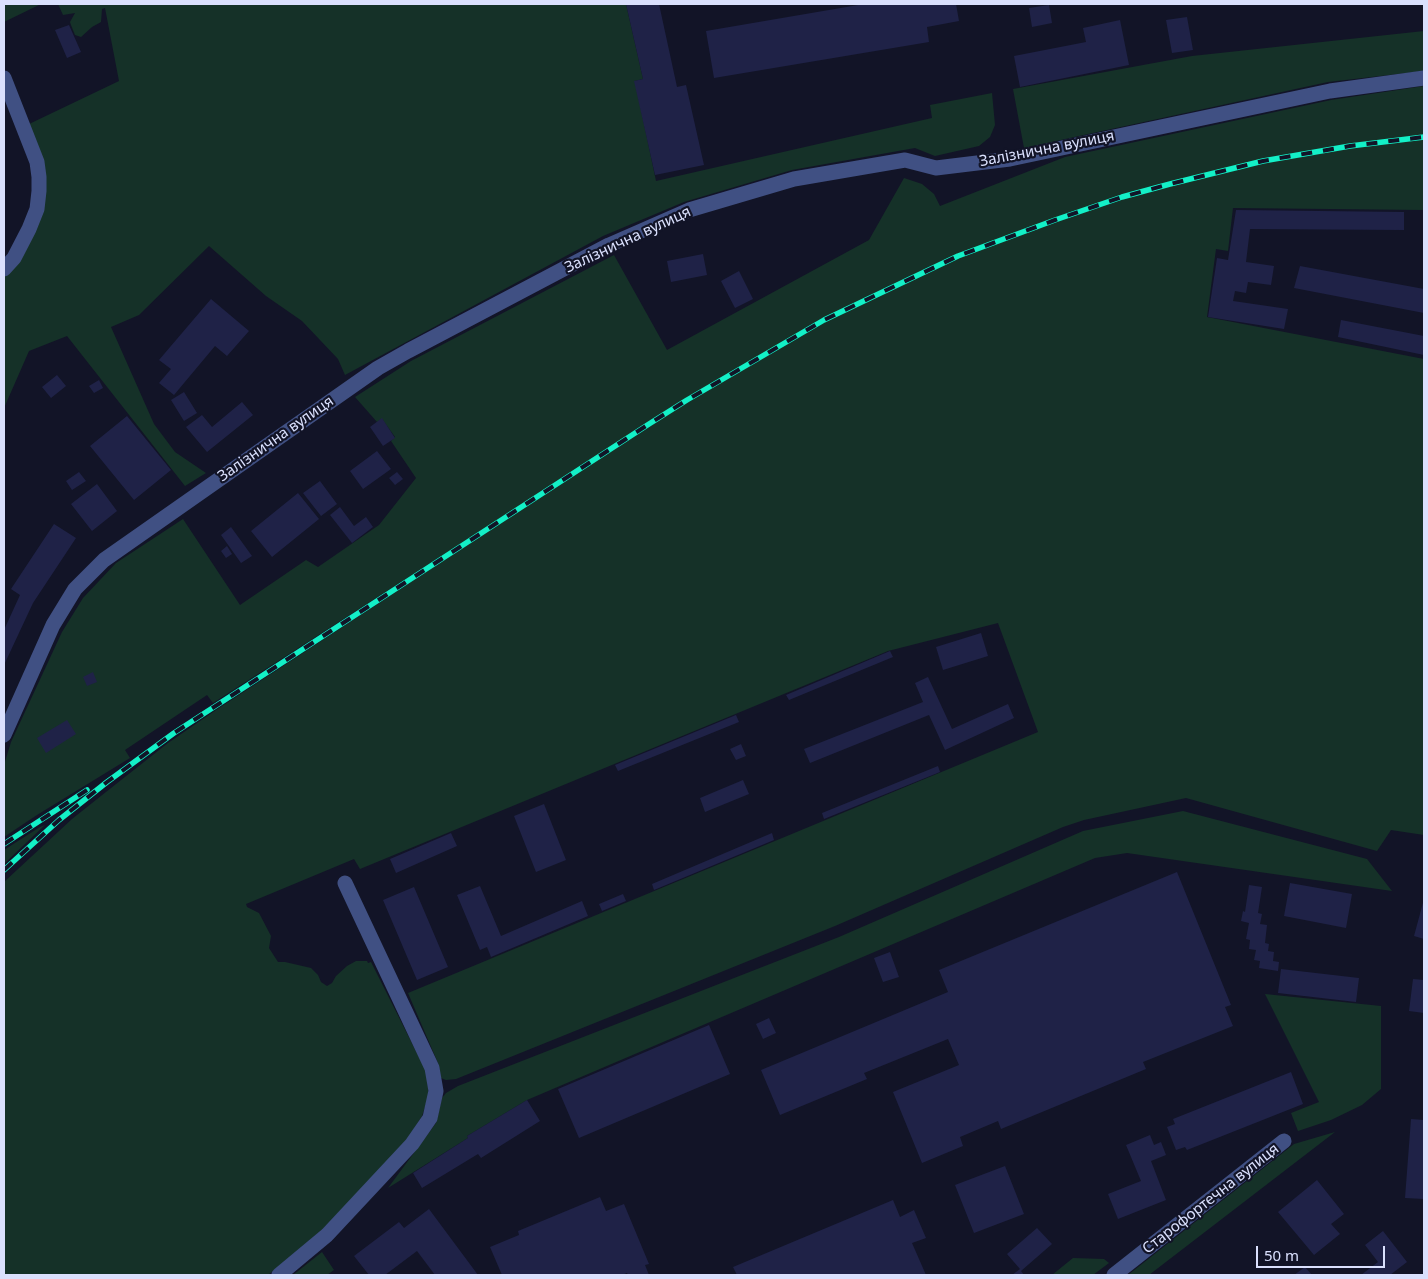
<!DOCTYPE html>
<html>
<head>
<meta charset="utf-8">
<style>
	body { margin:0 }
	#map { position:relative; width:1428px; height:1279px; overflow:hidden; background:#121427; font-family:"Noto Sans",sans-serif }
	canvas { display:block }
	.frame { position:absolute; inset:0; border:5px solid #dae0fd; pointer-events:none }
	.scale { position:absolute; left:1256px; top:1246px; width:129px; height:22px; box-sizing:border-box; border:2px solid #dae0fd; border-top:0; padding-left:6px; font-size:15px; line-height:18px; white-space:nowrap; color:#dae0fd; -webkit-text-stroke:4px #121427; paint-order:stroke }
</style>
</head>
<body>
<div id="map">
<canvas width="1428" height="1279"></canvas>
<div class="frame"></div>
<div class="scale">50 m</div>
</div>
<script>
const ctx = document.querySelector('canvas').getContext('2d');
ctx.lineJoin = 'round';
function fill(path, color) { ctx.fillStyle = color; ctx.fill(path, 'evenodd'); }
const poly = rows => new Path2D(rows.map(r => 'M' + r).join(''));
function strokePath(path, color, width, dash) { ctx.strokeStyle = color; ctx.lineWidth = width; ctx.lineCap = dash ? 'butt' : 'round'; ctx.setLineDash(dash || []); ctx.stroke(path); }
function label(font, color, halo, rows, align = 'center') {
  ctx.font = font + ' "Noto Sans",sans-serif'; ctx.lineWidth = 4.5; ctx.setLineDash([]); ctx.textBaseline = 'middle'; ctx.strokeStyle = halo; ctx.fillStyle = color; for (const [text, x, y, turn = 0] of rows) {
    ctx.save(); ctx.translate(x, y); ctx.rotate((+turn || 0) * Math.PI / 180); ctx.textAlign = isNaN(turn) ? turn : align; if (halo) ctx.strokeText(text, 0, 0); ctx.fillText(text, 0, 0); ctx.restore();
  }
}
fill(poly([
	[4,4,41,4,4,22],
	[58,4,626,4,643,79,635,81,656,181,932,118,930,105,992,93,995,125,990,137,979,146,935,156,915,148,792,170,684,202,603,236,345,375,338,359,302,321,266,296,209,246,139,315,111,327,154,424,175,452,206,473,185,486,67,336,29,351,4,408,4,275,40,210,27,125,119,81,105,8,102,9,101,22,92,27,81,37,75,35,71,25,70,22,75,13,63,15],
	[1424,31,1424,71,1328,82,1024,148,1013,89,1192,56],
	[1424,86,1424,135,1350,144,1263,160,1169,182,1122,196,1054,219,957,256,888,287,823,319,648,423,213,703,207,695,125,750,130,758,37,815,4,837,4,765,11,742,62,632,83,598,116,563,183,519,240,605,306,560,318,567,379,525,416,478,391,441,395,437,382,419,377,422,355,397,411,361,614,255,667,350,869,240,904,178,922,184,934,194,940,206,1065,157,1331,100],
	[1424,138,1424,210,1233,208,1228,251,1216,249,1207,317,1424,359,1424,835,1391,830,1377,851,1186,798,1084,820,1063,827,835,926,456,1079,446,1080,441,1078,438,1063,408,993,1038,732,998,623,888,651,360,869,354,859,246,904,247,907,259,913,271,936,269,948,278,962,285,962,311,968,318,975,321,982,327,986,332,983,336,976,347,966,356,961,367,961,368,963,371,962,426,1071,429,1095,422,1116,408,1139,323,1229,268,1275,4,1275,4,882,72,819,111,788,168,743,216,710,650,425,825,321,889,289,959,258,1054,222,1122,198,1264,163,1350,147],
	[1183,811,1367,859,1392,891,1127,853,1095,858,527,1100,467,1136,468,1138,388,1188,436,1123,442,1098,446,1093,458,1086,839,937,1083,831],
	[45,825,4,864,4,850,40,827],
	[1265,994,1381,1006,1381,1089,1362,1105,1331,1120,1298,1131,1291,1113,1319,1102],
	[1335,1132,1149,1275,1128,1275,1294,1144],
	[322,1252,334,1270,327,1275,293,1275],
	[1073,1258,1104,1259,1109,1263,1093,1275,1052,1275]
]), '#153128');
fill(poly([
	[626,4,659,4,677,87,686,85,704,165,655,175,634,81,643,79],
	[864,4,956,4,959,21,927,27,929,42,714,78,706,31],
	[1049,5,1052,23,1032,27,1029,8],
	[1187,17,1193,50,1172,53,1166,20],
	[1120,20,1129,65,1020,87,1014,56,1086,42,1083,28],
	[69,25,81,52,67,58,55,30],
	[1236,210,1404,212,1404,230,1250,229,1246,262,1274,266,1271,285,1248,282,1246,293,1235,291,1233,301,1288,309,1284,329,1208,317,1217,258,1228,260],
	[703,254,707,275,671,282,667,261],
	[1300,266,1424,289,1424,313,1294,288],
	[739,271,753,299,735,308,721,281],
	[211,299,249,331,227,356,215,346,174,395,159,383,171,369,159,360],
	[1341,320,1424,336,1424,355,1338,337],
	[57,375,66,386,51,398,42,387],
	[99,380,103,388,94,393,89,386],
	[184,392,197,413,184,421,171,400],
	[242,402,253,415,207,452,186,427,202,415,212,427],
	[127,416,171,470,134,500,90,446],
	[382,418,395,438,383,446,370,427],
	[377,451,391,469,363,489,350,471],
	[79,472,86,481,72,490,66,481],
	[397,472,403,479,395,485,389,478],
	[320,481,337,504,321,516,303,493],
	[97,484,117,511,92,531,71,504],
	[298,493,319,519,272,557,251,531],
	[340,507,354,526,366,517,373,527,352,543,330,515],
	[54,524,76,538,33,603,4,665,4,630,20,595,11,589],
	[231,527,252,556,241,563,221,535],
	[227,546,232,554,226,558,221,551],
	[981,633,988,656,943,670,936,647],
	[890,651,893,657,789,700,786,695],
	[93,672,97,682,87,686,83,677],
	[928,677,952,729,1008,704,1014,718,945,750,929,715,810,763,804,749,923,702,915,683],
	[736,715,739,722,618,771,615,765],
	[67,720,76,734,46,753,37,738],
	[741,744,746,756,736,760,730,749],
	[938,766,940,772,824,819,822,813],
	[743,780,749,794,705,812,700,798],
	[544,804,566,860,536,872,514,816],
	[451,833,457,846,396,873,390,859],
	[772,833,774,840,654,890,652,884],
	[1177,872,1231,1005,1225,1007,1233,1026,1143,1062,1146,1069,1001,1129,998,1121,960,1137,963,1146,922,1163,893,1092,959,1065,948,1039,864,1073,867,1079,780,1115,761,1070,948,992,939,970],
	[1290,883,1352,894,1346,928,1284,916],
	[1249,885,1262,887,1258,913,1262,914,1260,924,1267,925,1265,943,1269,944,1268,951,1274,952,1273,961,1279,962,1278,971,1259,968,1260,961,1254,960,1256,950,1249,949,1250,940,1246,939,1249,923,1241,921,1243,911,1245,912],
	[480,886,501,936,582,901,588,916,491,957,487,947,480,950,457,895],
	[414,887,448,967,417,980,383,900],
	[623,894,626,901,602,911,599,904],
	[1424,899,1424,939,1414,936],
	[890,952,899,977,883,982,874,958],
	[1281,969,1359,978,1356,1002,1278,993],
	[1413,979,1424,980,1424,1013,1409,1011],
	[769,1018,776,1033,763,1039,756,1024],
	[709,1025,730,1074,579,1138,558,1089],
	[1291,1072,1303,1104,1187,1150,1185,1147,1176,1150,1167,1127,1175,1124,1173,1119],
	[527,1100,540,1121,481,1158,478,1154,422,1188,413,1173,468,1138,467,1136],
	[1411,1119,1424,1120,1424,1199,1405,1198],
	[1150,1135,1154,1145,1161,1142,1166,1155,1151,1161,1166,1200,1118,1219,1108,1194,1141,1181,1126,1145],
	[1005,1166,1024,1214,974,1233,955,1185],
	[1317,1180,1344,1214,1331,1224,1340,1234,1314,1255,1278,1212],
	[600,1197,606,1211,624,1204,649,1264,645,1265,649,1275,628,1275,627,1273,622,1275,502,1275,490,1247,519,1235,518,1231],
	[893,1200,900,1217,914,1210,926,1238,912,1243,926,1275,737,1275,733,1267],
	[429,1209,478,1275,435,1275,417,1251,385,1275,369,1275,354,1256,399,1222,404,1228],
	[1037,1228,1052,1244,1021,1271,1024,1275,1012,1275,1020,1269,1007,1254],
	[1383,1231,1407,1262,1390,1275,1361,1275,1378,1262,1365,1245],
	[1305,1267,1312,1275,1294,1275]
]), '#1f2247');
strokePath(poly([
	[4,78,37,162,39,177,39,191,37,209,29,229,14,258,4,269],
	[4,735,53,625,75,589,104,560,378,368,408,351,609,245,689,210,794,179,905,160,936,168,1010,159,1330,91,1424,78],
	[279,1275,327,1235,412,1144,430,1118,436,1091,432,1068,345,883],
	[1114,1275,1284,1141]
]), '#405083', 15);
const rail = poly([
	[4,844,87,790],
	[4,870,59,820,107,782,174,733,649,424,687,400,824,320,958,256,1055,220,1122,197,1170,184,1263,161,1350,146,1424,137]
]);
strokePath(rail, '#13f0c7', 5.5);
strokePath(rail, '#121427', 4, [11]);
label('15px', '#dae0fd', '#121427', [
	["Залізнична вулиця",1047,149,-11],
	["Залізнична вулиця",628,240,-25],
	["Залізнична вулиця",276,439,-35],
	["Старофортечна вулиця",1211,1199,-38]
]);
</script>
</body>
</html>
